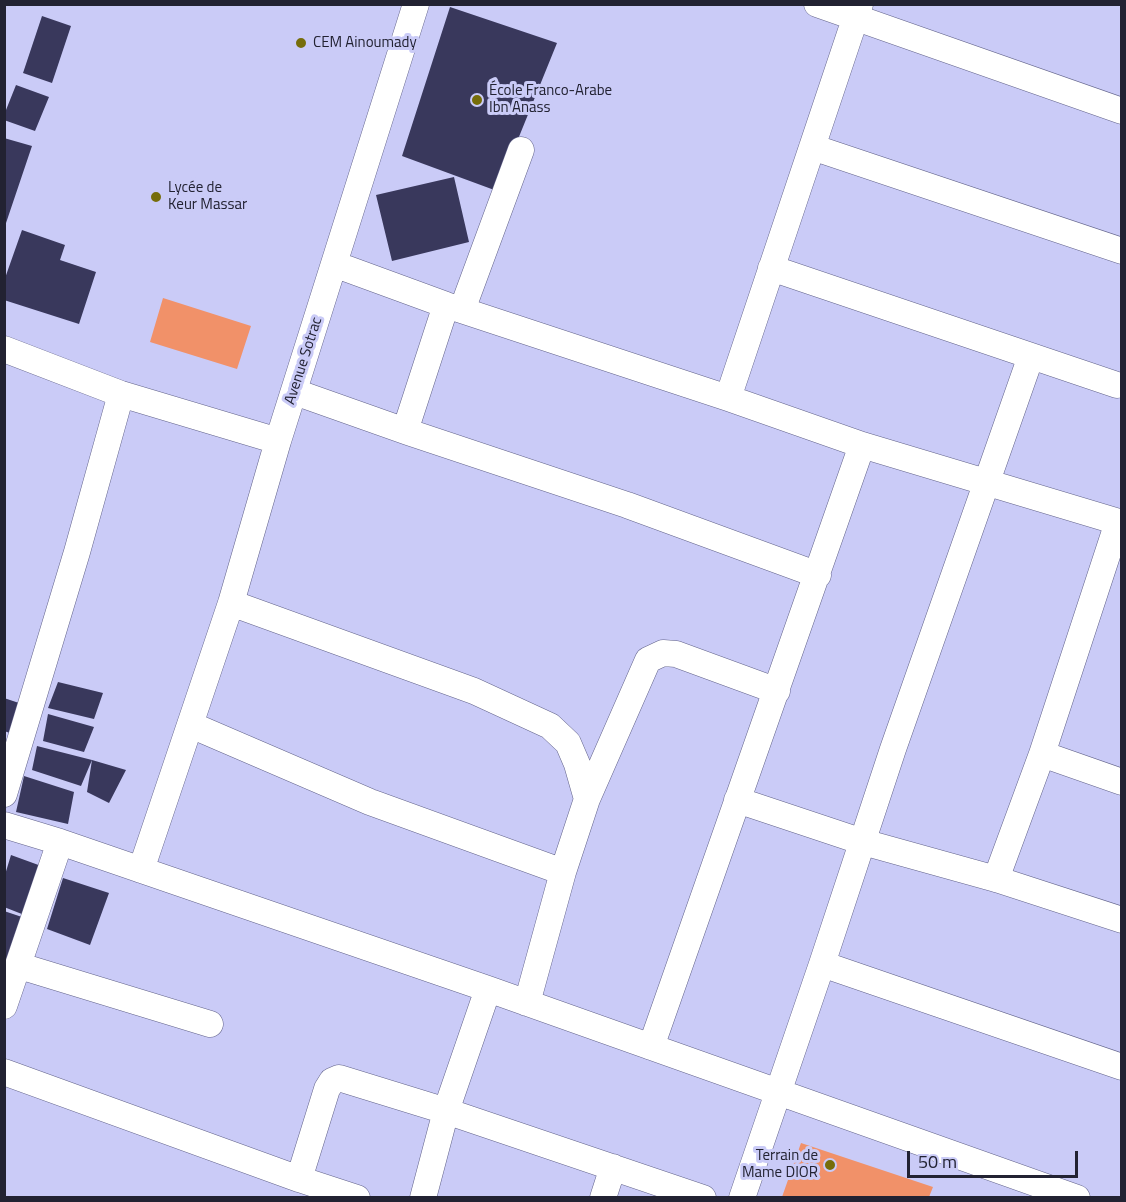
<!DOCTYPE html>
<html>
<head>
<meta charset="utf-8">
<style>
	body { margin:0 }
	#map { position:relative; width:1126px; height:1202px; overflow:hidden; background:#cacbf7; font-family:"Titillium Web",sans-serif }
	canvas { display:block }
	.frame { position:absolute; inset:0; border:6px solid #222232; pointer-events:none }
	.scale { position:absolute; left:907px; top:1151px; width:171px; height:27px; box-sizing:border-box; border:3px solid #222232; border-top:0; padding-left:8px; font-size:18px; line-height:21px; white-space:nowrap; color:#222232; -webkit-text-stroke:4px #cacbf7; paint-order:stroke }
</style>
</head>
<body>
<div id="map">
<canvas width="1126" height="1202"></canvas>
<div class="frame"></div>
<div class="scale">50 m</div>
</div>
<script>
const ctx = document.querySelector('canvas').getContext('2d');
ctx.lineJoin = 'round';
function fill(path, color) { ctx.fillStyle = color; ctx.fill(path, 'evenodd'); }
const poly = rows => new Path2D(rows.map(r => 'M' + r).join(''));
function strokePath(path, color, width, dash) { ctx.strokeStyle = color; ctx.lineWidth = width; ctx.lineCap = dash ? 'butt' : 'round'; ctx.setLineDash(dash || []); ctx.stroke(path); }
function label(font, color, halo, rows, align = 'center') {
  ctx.font = font + ' "Titillium Web",sans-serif'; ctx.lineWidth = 6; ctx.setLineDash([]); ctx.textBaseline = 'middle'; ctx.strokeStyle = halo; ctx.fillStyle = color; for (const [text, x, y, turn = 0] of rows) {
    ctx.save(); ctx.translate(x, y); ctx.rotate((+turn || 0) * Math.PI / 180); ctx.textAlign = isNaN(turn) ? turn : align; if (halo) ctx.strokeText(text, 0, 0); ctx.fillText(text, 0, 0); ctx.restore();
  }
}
fill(poly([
	[163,298,251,326,237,369,150,342],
	[801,1143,933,1187,929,1197,782,1197]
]), '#f19169');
fill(poly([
	[450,7,557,43,497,191,402,156],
	[42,16,71,26,52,83,23,73],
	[16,85,49,97,35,131,4,120,4,115],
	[4,138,32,146,5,226,4,226],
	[454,177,469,242,392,261,376,195],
	[22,230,65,245,60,260,96,272,79,324,4,300,4,281],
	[58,682,103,693,94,719,48,708],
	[4,698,22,704,10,733,4,731],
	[48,714,94,727,84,752,43,741],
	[37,746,92,760,81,786,32,770],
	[92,760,126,770,109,803,87,792],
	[24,776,74,792,68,824,16,812],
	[11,855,44,867,32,918,4,907,4,878],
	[63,878,109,893,90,945,47,929],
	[4,911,25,918,4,966]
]), '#39385c');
const minor = poly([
	[817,4,1122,111],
	[812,147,1122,251],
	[334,264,446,305,728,398,862,445,1122,523],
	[771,268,1117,385],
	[462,310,521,150],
	[4,349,121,394,278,441,416,4],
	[295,392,408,432,627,505,818,575],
	[728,398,860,4],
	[405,431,446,305],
	[231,603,474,691,550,726,568,743,577,764,587,799],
	[191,725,370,802,563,872],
	[1042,754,1122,782],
	[4,794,77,552,121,394],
	[737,800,863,842,996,879,1122,920],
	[4,825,60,842,488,989,1077,1198],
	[141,870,231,603,278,441],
	[996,879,1042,754,1118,522],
	[822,964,1122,1067],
	[20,966,210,1024],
	[527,1003,563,872,587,799,648,660,663,653,676,654,777,691],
	[4,1006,60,842],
	[651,1047,862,445],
	[4,1072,299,1179,357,1198],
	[299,1179,327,1089,332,1081,339,1078,446,1111,703,1198],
	[423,1198,446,1111,488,989],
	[603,1198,613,1167],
	[742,1198,822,964,893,749,1031,356]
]);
strokePath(minor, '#63648b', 27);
strokePath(minor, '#fff', 26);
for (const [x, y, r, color] of [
	[301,43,6,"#766d0a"],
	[477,100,6,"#766d0a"],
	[156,197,6,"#766d0a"],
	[830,1165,6,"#766d0a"]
]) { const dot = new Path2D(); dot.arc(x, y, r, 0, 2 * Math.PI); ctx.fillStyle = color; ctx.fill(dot); strokePath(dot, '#cacbf7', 2); }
label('15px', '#222232', '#cacbf7', [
	["CEM Ainoumady",313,43],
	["École Franco-Arabe",489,91],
	["Ibn Anass",489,108],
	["Lycée de",168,188],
	["Keur Massar",168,205],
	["Terrain de",818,1156,"right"],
	["Mame DIOR",818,1173,"right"]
], 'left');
label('15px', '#222232', '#cacbf7', [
	["Avenue Sotrac",304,361,-72]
]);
</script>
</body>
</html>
